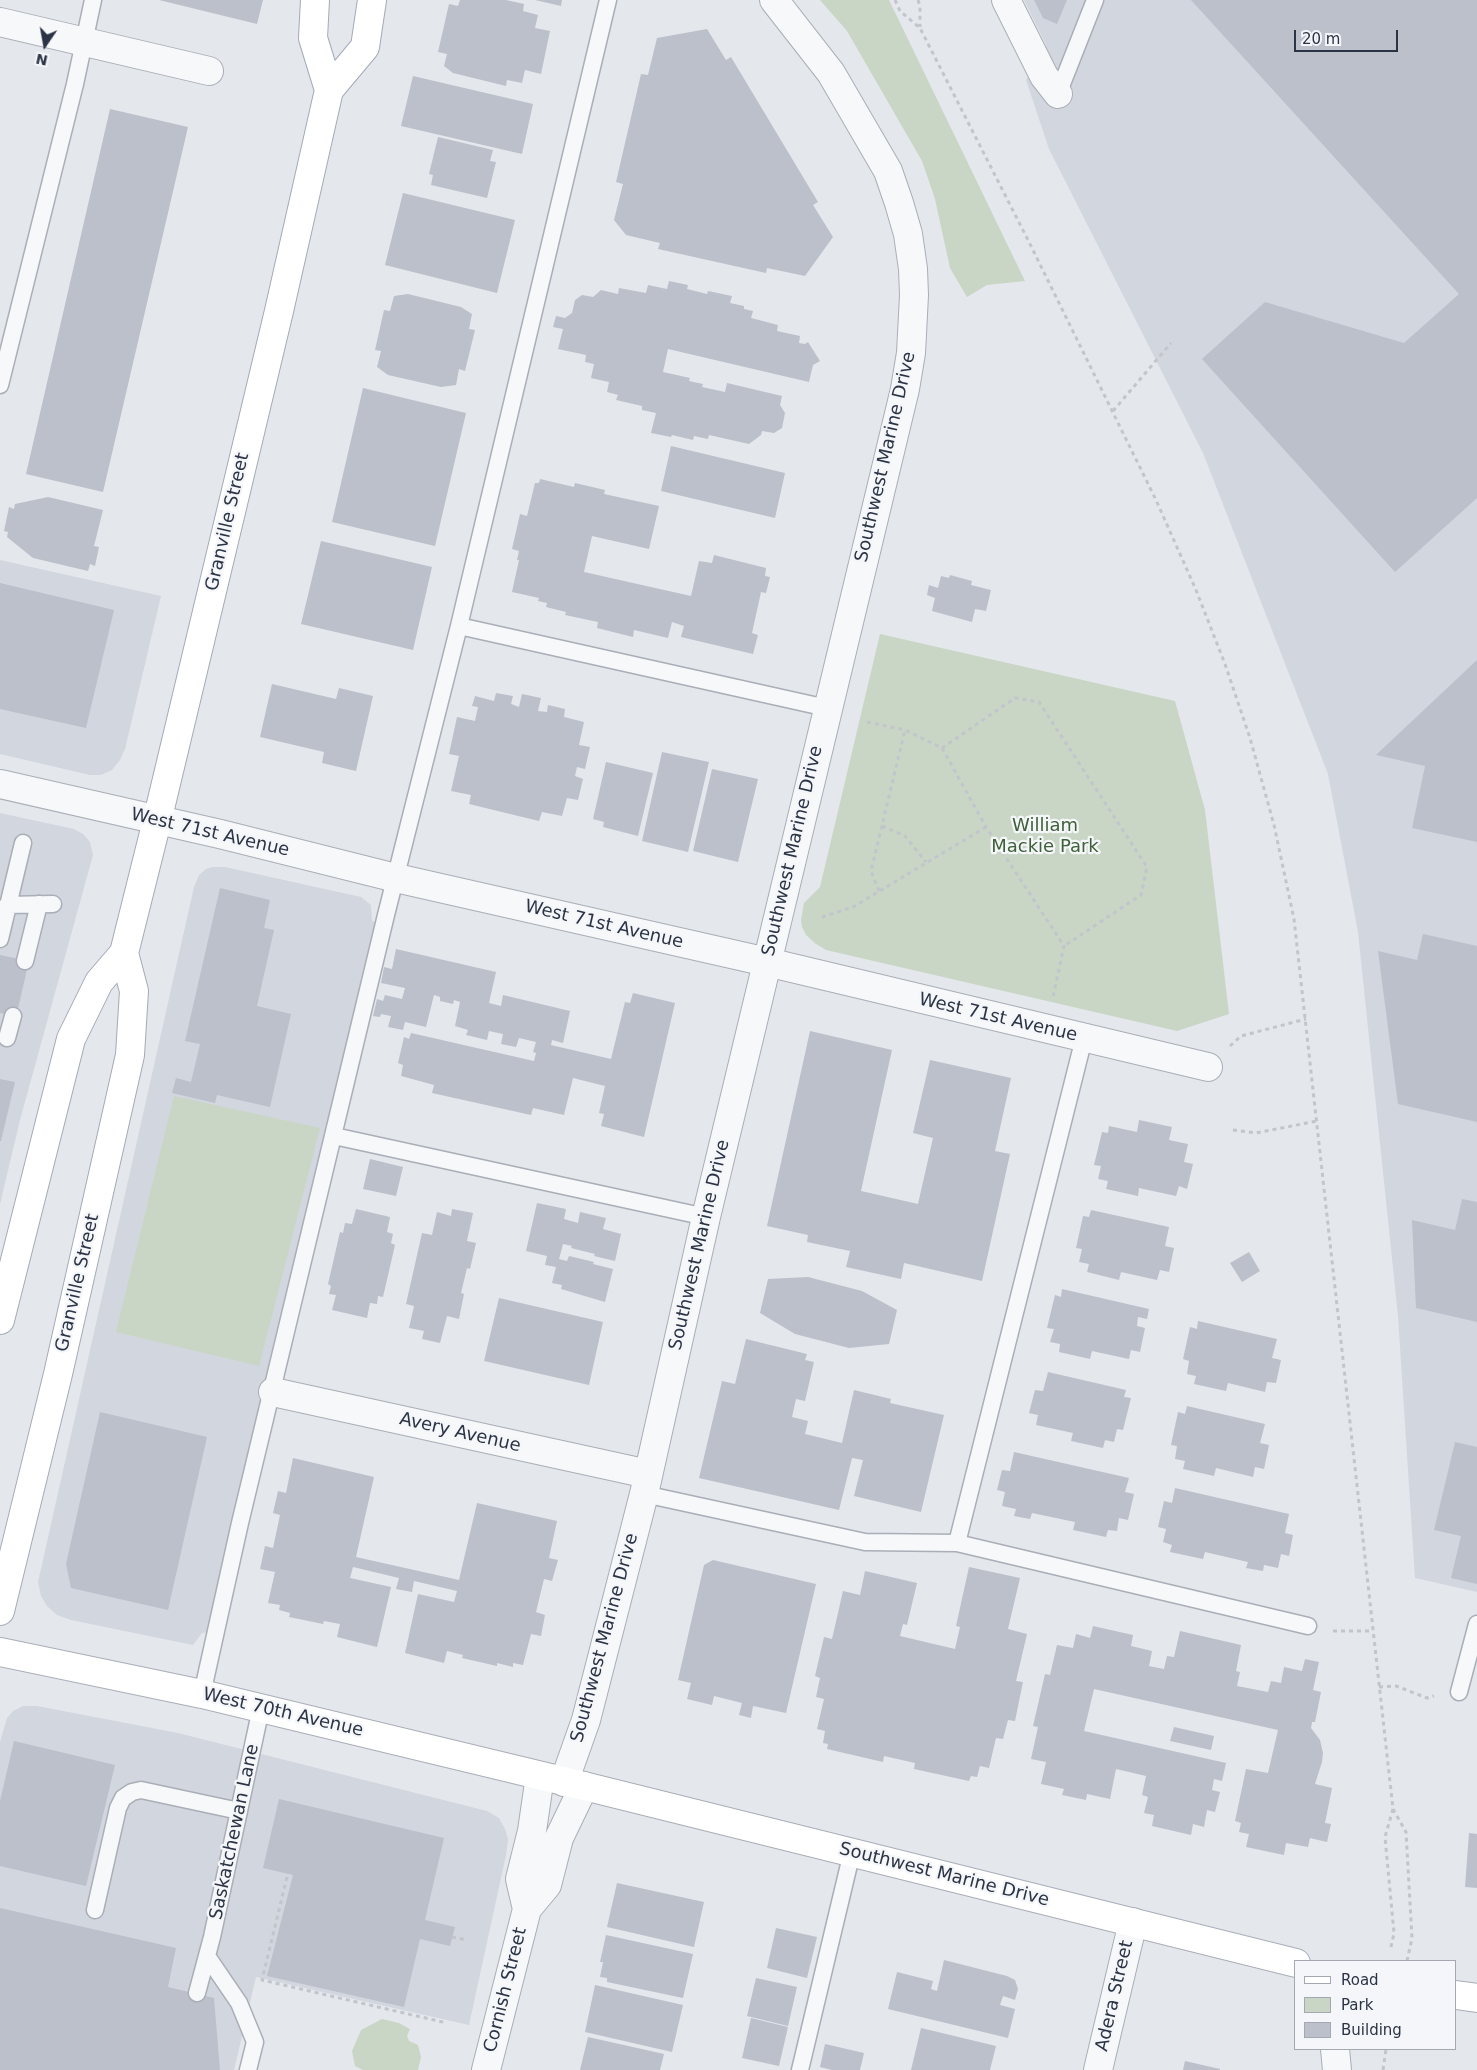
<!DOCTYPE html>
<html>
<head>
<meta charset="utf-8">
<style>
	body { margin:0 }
	#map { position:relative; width:1477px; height:2070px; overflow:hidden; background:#e4e7ec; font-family:"DejaVu Sans",sans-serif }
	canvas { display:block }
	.legend { position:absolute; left:1294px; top:1960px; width:162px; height:90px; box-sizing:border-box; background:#f4f6f9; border:1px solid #a4a8b1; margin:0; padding:6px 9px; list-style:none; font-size:15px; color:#2b3445 }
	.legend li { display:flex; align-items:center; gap:10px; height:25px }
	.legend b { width:25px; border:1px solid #a4a8b1 }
	.north { position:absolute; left:20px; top:20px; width:50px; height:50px; -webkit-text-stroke:4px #f4f6f9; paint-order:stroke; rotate:192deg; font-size:14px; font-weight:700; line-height:20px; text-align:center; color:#2b3445 }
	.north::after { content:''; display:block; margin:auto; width:18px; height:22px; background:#2b3445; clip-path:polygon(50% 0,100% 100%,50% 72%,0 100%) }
	.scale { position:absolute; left:1294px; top:30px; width:104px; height:22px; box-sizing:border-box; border:2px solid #2b3445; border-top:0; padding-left:6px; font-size:15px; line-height:18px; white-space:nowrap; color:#2b3445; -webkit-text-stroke:4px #f4f6f9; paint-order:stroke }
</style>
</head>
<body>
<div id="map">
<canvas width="1477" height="2070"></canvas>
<ul class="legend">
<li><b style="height:6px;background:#fff"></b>Road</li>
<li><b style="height:14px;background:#c9d6c5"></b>Park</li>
<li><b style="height:14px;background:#bbc0ca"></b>Building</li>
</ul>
<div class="north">N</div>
<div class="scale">20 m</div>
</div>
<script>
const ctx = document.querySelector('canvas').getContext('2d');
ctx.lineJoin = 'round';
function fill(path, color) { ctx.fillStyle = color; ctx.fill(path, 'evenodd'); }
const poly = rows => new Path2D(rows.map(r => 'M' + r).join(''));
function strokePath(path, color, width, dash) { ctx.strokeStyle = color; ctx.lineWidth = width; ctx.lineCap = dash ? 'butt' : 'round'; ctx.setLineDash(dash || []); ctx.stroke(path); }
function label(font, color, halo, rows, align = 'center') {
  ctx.font = font + ' "DejaVu Sans",sans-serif'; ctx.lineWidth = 4.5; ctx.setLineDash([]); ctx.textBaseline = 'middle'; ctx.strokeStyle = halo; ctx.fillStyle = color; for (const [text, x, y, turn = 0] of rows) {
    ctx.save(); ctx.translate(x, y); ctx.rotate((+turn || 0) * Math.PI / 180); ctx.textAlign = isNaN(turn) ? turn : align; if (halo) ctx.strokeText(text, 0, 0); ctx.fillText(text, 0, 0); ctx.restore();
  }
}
fill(poly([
	[1024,0,1477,0,1477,1592,1415,1578,1398,1316,1358,932,1328,774,1203,453,1049,149,1026,80,1046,45],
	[0,560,161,596,125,749,120,760,112,770,101,775,90,775,0,754],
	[0,813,74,829,83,834,90,842,93,855,20,1120,0,1204],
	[213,867,225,867,361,897,371,905,372,921,384,924,216,1631,202,1633,193,1645,71,1620,57,1615,47,1606,41,1596,38,1582,194,887,199,875,206,869],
	[23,1706,37,1706,178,1733,487,1811,499,1818,505,1829,508,1839,506,1855,469,2025,256,1977,234,2070,0,2070,0,1742,7,1718,13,1711]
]), '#d2d6de');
fill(poly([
	[820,0,889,0,1025,281,987,285,967,297,950,268,935,199,922,161,847,31],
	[880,634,1175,701,1205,810,1229,1014,1177,1031,826,950,816,944,806,935,802,927,801,920,804,903,820,887],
	[174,1096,320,1128,259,1366,116,1332],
	[382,2019,399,2023,410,2029,407,2036,409,2041,418,2045,421,2057,418,2070,363,2070,355,2066,352,2051,361,2030]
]), '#c9d6c5');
fill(poly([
	[159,0,263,0,257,24],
	[460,0,506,0,524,4,523,11,538,15,535,28,550,31,541,74,525,70,522,83,507,80,506,86,453,73,444,66,447,54,438,52,449,4,458,6],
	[535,0,562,0,561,6],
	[1034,0,1067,0,1057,24,1043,18],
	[1191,0,1477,0,1477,498,1395,572,1202,359,1265,302,1404,343,1459,294],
	[707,29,726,60,731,57,818,202,813,205,833,237,805,276,767,268,766,273,658,249,660,243,626,235,614,220,623,184,616,182,641,74,648,75,657,38],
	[413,76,533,104,522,154,401,126],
	[110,109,188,127,103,492,26,474],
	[438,137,493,150,490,161,496,162,487,198,431,185,433,175,429,174],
	[403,193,515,220,497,293,385,265],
	[669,281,688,285,687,289,707,294,708,291,732,296,730,303,744,306,744,309,753,311,751,318,778,325,777,331,800,336,799,343,805,344,808,342,820,361,813,365,809,382,668,349,663,372,690,378,689,381,703,384,702,387,725,392,727,383,782,396,780,405,785,413,782,428,774,433,762,431,761,435,749,444,709,435,708,439,694,436,693,440,672,435,671,437,651,433,656,413,642,410,642,406,616,400,618,395,607,392,609,382,591,378,594,364,585,362,586,355,558,349,563,329,553,327,556,316,565,318,572,313,575,300,582,295,593,297,601,290,618,294,619,288,646,293,648,285,667,289],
	[408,294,461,307,472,314,469,329,475,330,465,371,459,369,456,385,441,387,388,375,377,367,381,351,375,350,384,310,390,311,394,296],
	[363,388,466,413,435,546,332,522],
	[671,446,785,473,775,518,661,491],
	[540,479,574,487,575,483,605,490,604,494,659,506,649,549,592,536,584,572,691,596,699,561,712,563,714,555,766,568,765,576,770,577,766,593,761,592,752,633,758,635,753,654,681,637,684,626,672,622,668,638,634,630,633,637,597,628,598,622,565,615,566,612,546,607,547,603,538,601,539,598,512,592,519,560,517,560,519,551,512,549,520,514,527,516,535,483,539,483],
	[48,497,103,510,94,546,99,547,95,566,90,564,88,571,33,558,7,537,8,532,4,531,9,507,14,509,15,504],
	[321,541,432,567,413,650,301,624],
	[950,575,972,581,971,585,991,590,986,611,975,609,972,622,932,611,935,598,927,595,929,585,938,588,941,576,949,578],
	[0,583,114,610,86,728,0,709],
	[1477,660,1477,842,1412,828,1425,766,1376,755],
	[272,684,336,699,339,688,373,696,356,771,322,763,324,752,260,737],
	[496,693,513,696,511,704,519,707,522,694,541,698,538,711,547,712,548,705,565,709,564,717,584,722,579,745,590,747,585,769,577,767,575,776,583,779,578,800,567,798,562,816,542,812,539,821,469,804,471,795,451,791,459,756,449,754,457,717,475,721,478,707,472,706,475,696,494,701],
	[662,752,709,762,688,852,642,841],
	[606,762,653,773,638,836,603,827,604,822,593,819],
	[712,769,758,779,738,862,693,851],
	[220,888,270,900,264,928,274,930,257,1006,291,1014,270,1107,217,1095,215,1103,172,1093,176,1078,191,1082,200,1044,185,1041],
	[1423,934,1477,946,1477,1122,1398,1104,1378,951,1417,960],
	[396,949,496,972,489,1003,501,1006,503,995,570,1011,563,1043,552,1040,551,1045,611,1059,625,1002,630,1003,633,993,675,1003,644,1137,601,1126,604,1114,599,1113,605,1086,573,1078,564,1115,533,1108,531,1115,432,1093,434,1085,401,1076,403,1065,398,1063,404,1037,409,1039,411,1033,534,1061,536,1053,533,1052,536,1042,519,1038,516,1047,501,1044,503,1034,489,1031,487,1040,466,1035,468,1030,455,1026,460,1002,454,1000,453,1004,440,1001,440,997,434,995,426,1027,405,1022,403,1030,388,1027,391,1016,381,1014,380,1017,373,1016,377,999,383,1001,385,995,402,999,405,988,381,983,384,967,392,969],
	[0,955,29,961,16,1017,0,1013],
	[810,1031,892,1050,861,1191,918,1204,933,1138,913,1133,930,1060,1011,1078,995,1151,1010,1154,982,1281,904,1263,901,1279,846,1267,850,1251,807,1242,808,1235,767,1226],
	[0,1079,15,1082,1,1141,0,1141],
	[1139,1120,1172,1127,1169,1140,1188,1144,1184,1162,1193,1164,1187,1189,1179,1186,1176,1196,1139,1188,1138,1196,1106,1189,1108,1181,1098,1179,1101,1166,1094,1165,1102,1132,1108,1133,1109,1126,1137,1132],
	[370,1159,403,1167,396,1196,363,1189],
	[1462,1199,1477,1202,1477,1322,1416,1308,1412,1220,1455,1230],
	[537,1203,566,1209,564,1219,578,1223,580,1212,606,1218,603,1229,621,1234,615,1261,594,1256,595,1254,571,1248,572,1246,563,1244,559,1259,567,1261,569,1256,594,1262,593,1264,613,1269,605,1302,561,1289,562,1285,552,1283,556,1267,545,1265,547,1256,526,1251],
	[356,1209,390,1217,387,1232,393,1234,391,1243,395,1245,383,1297,378,1296,377,1304,370,1303,367,1318,332,1310,336,1295,329,1294,331,1286,328,1284,340,1232,343,1233,345,1223,352,1224],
	[452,1209,473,1213,467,1241,476,1243,470,1269,467,1268,461,1293,464,1294,459,1319,447,1316,440,1343,422,1339,424,1331,409,1328,414,1306,406,1304,422,1233,432,1235,437,1212,451,1216],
	[1091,1210,1169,1227,1165,1246,1174,1248,1169,1272,1160,1270,1157,1280,1121,1272,1119,1280,1087,1272,1089,1264,1079,1262,1082,1249,1076,1248,1083,1216,1089,1217],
	[1249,1252,1260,1271,1242,1282,1230,1263],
	[808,1277,862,1291,897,1310,889,1344,849,1348,795,1334,760,1313,768,1279],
	[1062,1289,1149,1309,1147,1319,1138,1317,1137,1326,1145,1328,1140,1352,1131,1350,1129,1359,1092,1351,1090,1359,1059,1352,1060,1344,1050,1342,1054,1329,1047,1328,1055,1295,1061,1297],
	[499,1298,603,1322,589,1385,484,1361],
	[1198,1321,1277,1339,1272,1358,1281,1360,1276,1383,1267,1382,1265,1392,1228,1383,1226,1391,1194,1384,1196,1376,1187,1374,1189,1361,1183,1359,1190,1327,1197,1329],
	[746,1339,807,1354,805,1360,814,1362,805,1401,796,1399,792,1417,808,1421,805,1434,842,1443,854,1390,891,1399,890,1403,944,1415,921,1512,854,1496,863,1460,852,1458,839,1510,699,1478,722,1381,735,1384],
	[1048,1372,1126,1390,1124,1397,1131,1398,1123,1430,1117,1429,1114,1442,1105,1440,1103,1448,1071,1441,1073,1433,1036,1425,1038,1415,1029,1413,1035,1390,1043,1391],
	[1187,1406,1265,1424,1260,1443,1269,1445,1264,1469,1255,1467,1253,1477,1216,1468,1214,1476,1183,1469,1185,1461,1175,1459,1177,1446,1171,1445,1178,1412,1185,1414],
	[100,1412,207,1437,168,1610,71,1588,66,1564],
	[1455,1442,1477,1447,1477,1584,1451,1578,1461,1536,1434,1530],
	[1014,1452,1129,1478,1125,1492,1134,1494,1128,1520,1119,1518,1117,1531,1108,1530,1106,1537,1073,1530,1075,1522,1032,1513,1030,1519,1014,1516,1016,1509,1002,1506,1005,1492,997,1490,1002,1470,1010,1471],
	[293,1458,374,1477,356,1557,459,1580,477,1503,557,1521,549,1558,558,1560,552,1581,544,1579,536,1612,545,1615,541,1636,531,1634,523,1665,513,1663,513,1667,497,1663,497,1666,462,1658,463,1655,447,1651,444,1663,405,1653,418,1594,454,1602,457,1591,414,1581,412,1592,396,1589,399,1578,353,1567,350,1578,391,1587,377,1647,337,1637,340,1624,324,1621,323,1624,289,1617,290,1613,279,1610,280,1605,268,1603,275,1572,260,1569,265,1546,273,1548,280,1515,273,1513,278,1491,286,1493],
	[1175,1488,1289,1514,1285,1533,1293,1535,1289,1556,1281,1554,1278,1568,1264,1565,1263,1571,1246,1568,1248,1562,1205,1552,1203,1559,1170,1552,1172,1545,1163,1542,1166,1529,1158,1527,1164,1501,1172,1503],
	[713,1560,816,1584,786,1713,753,1706,751,1718,739,1715,742,1703,714,1696,712,1705,687,1699,691,1683,678,1680,704,1565],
	[969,1567,1020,1578,1008,1629,1027,1634,1016,1681,1023,1682,1015,1721,1008,1720,1003,1739,996,1738,989,1768,980,1766,977,1777,971,1776,969,1781,914,1769,915,1763,884,1756,883,1762,827,1749,828,1744,823,1743,825,1731,817,1729,824,1699,816,1697,820,1678,815,1676,824,1637,832,1639,843,1591,860,1595,865,1571,917,1583,907,1625,903,1624,900,1636,955,1649,960,1627,956,1626],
	[1093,1626,1133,1635,1131,1646,1152,1651,1149,1666,1164,1669,1167,1656,1174,1657,1180,1631,1241,1645,1236,1671,1240,1672,1237,1686,1268,1692,1271,1681,1281,1683,1284,1667,1302,1671,1305,1659,1319,1662,1313,1690,1321,1692,1315,1722,1312,1722,1311,1728,1320,1740,1323,1753,1322,1762,1315,1784,1332,1788,1325,1823,1331,1824,1327,1842,1310,1838,1308,1847,1286,1843,1284,1855,1246,1847,1249,1834,1239,1832,1241,1823,1235,1821,1246,1769,1268,1773,1278,1730,1094,1689,1084,1731,1226,1763,1222,1781,1214,1779,1212,1790,1220,1792,1215,1812,1207,1810,1204,1827,1193,1824,1191,1835,1152,1826,1154,1815,1144,1813,1148,1797,1142,1795,1146,1776,1116,1769,1110,1799,1087,1794,1086,1800,1062,1795,1064,1789,1041,1784,1046,1762,1031,1759,1038,1727,1033,1726,1045,1674,1050,1675,1057,1645,1073,1648,1076,1634,1090,1638],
	[1174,1727,1214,1736,1211,1750,1170,1741],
	[14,1741,115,1765,86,1886,0,1866,0,1801],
	[279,1799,444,1838,425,1920,455,1927,450,1946,420,1939,404,2007,267,1976,293,1875,263,1868],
	[1469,1833,1477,1834,1477,1888,1465,1887],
	[617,1883,704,1902,694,1947,607,1927],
	[0,1908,176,1948,168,1987,214,1998,220,2070,0,2070],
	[776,1928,817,1937,807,1978,767,1968],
	[606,1935,693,1954,683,1998,607,1982,607,1978,600,1977,603,1962,600,1962],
	[944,1960,1007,1976,1015,1980,1018,1989,1015,2000,1003,1996,1000,2005,1015,2009,1008,2038,888,2009,897,1972,933,1981,931,1989,937,1991],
	[756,1978,797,1987,788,2026,747,2016],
	[595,1985,683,2005,672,2052,585,2032],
	[751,2018,788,2027,779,2066,742,2058],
	[921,2028,996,2046,990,2070,911,2070],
	[588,2037,664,2054,660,2070,580,2070],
	[825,2044,864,2053,860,2070,832,2070,820,2067],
	[1185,2061,1220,2069,1220,2070,1183,2070]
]), '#bbc0ca');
const service = poly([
	[1058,94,1095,0],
	[0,385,75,84,93,0],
	[459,626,827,708],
	[0,911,8,905,53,904],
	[0,939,23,843],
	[25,961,39,904],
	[7,1038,13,1016],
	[334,1136,706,1217],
	[644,1494,865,1542,957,1543,1308,1626],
	[957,1543,1084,1038],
	[1459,1692,1477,1624],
	[202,1694,240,1523,386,915,459,626,608,0],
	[95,1910,118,1808,123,1798,132,1792,141,1790,239,1811],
	[207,1956,239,2003,255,2042,248,2070],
	[197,1993,212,1937,261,1708],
	[800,2070,852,1852]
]);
const minor = poly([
	[1006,0,1044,76,1058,94],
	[0,22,209,71],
	[0,784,220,834,396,878,767,962,1208,1067],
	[273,1392,648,1474],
	[527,1909,520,1879,532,1831,540,1776],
	[1335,2049,1337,2070],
	[486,2070,527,1909,547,1885,559,1838,584,1786],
	[1098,2070,1133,1922]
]);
const tertiary = poly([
	[564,1782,586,1720,644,1494,706,1217,905,389,911,353,914,295,913,269,908,234,899,203,888,171,831,73,774,0]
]);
const secondary = poly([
	[0,1652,202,1694,584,1786,1296,1963],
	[1456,1995,1477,1998]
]);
const primary = poly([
	[315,0,313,38,329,90],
	[0,1320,71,1039,99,982,124,953,157,821,279,311,329,90,365,47,372,0],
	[0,1611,58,1374,130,1055,134,991,124,953]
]);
strokePath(service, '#a9aeb7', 19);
strokePath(minor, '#a9aeb7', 30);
strokePath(tertiary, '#a9aeb7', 30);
strokePath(secondary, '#a9aeb7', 30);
strokePath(primary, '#a3abb8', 30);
strokePath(poly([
	[895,0,900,11,920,28,1029,242,1156,500,1196,590,1225,664,1250,738,1274,825,1294,919,1393,1809,1385,1837,1394,1933,1391,1947],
	[918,0,920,6,920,27],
	[1113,411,1171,343],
	[867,722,905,730,942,748,986,827,1064,946,1053,997],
	[942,748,1015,698,1039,702,1147,867,1141,895,1064,946],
	[882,826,905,836,926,862],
	[879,891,871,871,905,730],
	[822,917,853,907,986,827],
	[1230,1046,1241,1036,1306,1019],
	[1233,1130,1256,1133,1317,1121],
	[1333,1631,1373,1631],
	[1379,1687,1396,1686,1427,1698,1434,1696],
	[1393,1809,1406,1832,1412,1938,1407,1961],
	[287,1877,262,1980,447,2023],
	[452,1937,467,1940],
	[1383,2070,1386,2049]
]), '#c2c5cb', 3, [4, 4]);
strokePath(service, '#f7f8fa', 16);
strokePath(minor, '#f7f8fa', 28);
strokePath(tertiary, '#f7f8fa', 28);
strokePath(secondary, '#fff', 28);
strokePath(primary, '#fff', 28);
label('18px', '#2b3445', '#f4f6f9', [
	["Southwest Marine Drive",886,457,-77],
	["Granville Street",228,522,-77],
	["West 71st Avenue",210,833,13],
	["Southwest Marine Drive",793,851,-77],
	["West 71st Avenue",604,925,13],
	["West 71st Avenue",998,1018,13],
	["Southwest Marine Drive",700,1245,-77],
	["Granville Street",78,1283,-77],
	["Avery Avenue",460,1433,13],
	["Southwest Marine Drive",605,1638,-75],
	["West 70th Avenue",283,1713,13],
	["Saskatchewan Lane",235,1832,-78],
	["Southwest Marine Drive",944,1875,14],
	["Cornish Street",506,1990,-76],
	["Adera Street",1115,1996,-77]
]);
label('18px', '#3f6138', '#f4f6f9', [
	["William",1045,826],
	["Mackie Park",1045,847]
]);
</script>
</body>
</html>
